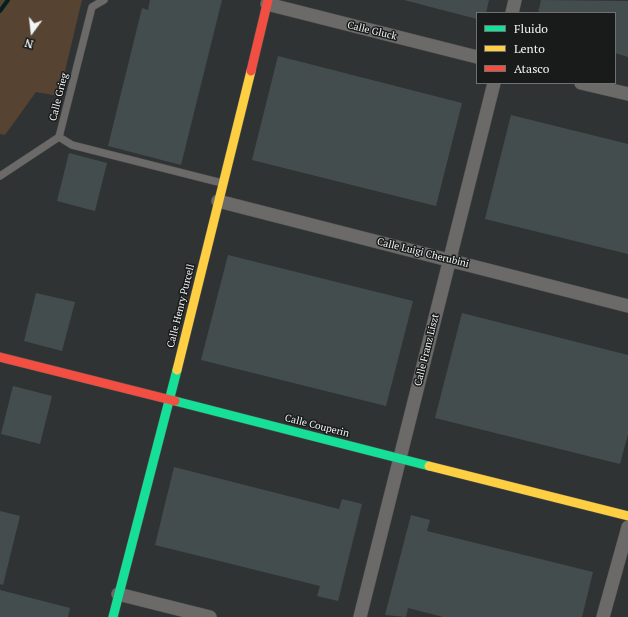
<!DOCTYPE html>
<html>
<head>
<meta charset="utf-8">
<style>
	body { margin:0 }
	#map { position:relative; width:628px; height:617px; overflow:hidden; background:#303333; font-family:"PT Serif",serif }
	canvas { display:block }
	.legend { position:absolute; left:476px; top:12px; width:140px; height:72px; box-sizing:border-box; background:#191b1b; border:1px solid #6f7272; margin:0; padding:5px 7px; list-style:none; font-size:12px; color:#f1f5f5 }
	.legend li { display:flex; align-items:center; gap:8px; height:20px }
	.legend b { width:20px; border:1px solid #6f7272 }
	.north { position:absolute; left:12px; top:12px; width:40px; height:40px; -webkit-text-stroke:3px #191b1b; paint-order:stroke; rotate:195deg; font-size:11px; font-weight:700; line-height:16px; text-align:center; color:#f1f5f5 }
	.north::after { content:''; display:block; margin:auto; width:14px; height:18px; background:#f1f5f5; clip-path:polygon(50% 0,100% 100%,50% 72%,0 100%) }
</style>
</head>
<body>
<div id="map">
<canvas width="628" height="617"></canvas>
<ul class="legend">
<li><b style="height:5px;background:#16e098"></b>Fluido</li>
<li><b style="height:5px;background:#ffcf43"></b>Lento</li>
<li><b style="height:5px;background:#f24e42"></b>Atasco</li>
</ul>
<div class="north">N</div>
</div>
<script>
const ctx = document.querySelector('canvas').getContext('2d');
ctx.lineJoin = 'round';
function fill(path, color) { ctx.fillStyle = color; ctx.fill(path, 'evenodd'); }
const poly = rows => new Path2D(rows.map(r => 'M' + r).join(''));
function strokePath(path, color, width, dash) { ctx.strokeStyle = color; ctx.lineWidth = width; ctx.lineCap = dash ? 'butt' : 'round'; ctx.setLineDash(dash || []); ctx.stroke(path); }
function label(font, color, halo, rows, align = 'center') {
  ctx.font = font + ' "PT Serif",serif'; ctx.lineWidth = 3; ctx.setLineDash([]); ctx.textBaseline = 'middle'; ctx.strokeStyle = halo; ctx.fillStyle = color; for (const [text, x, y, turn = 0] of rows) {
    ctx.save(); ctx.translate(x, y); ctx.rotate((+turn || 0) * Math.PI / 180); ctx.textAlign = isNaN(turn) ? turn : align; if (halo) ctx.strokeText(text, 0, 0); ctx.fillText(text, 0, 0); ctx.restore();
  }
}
fill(poly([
	[0,0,82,0,59,96,36,92,5,135,0,134]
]), '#564332');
strokePath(poly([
	[0,11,8,0]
]), '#051f1e', 4);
fill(poly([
	[150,0,222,0,181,165,108,146,142,8,148,10],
	[404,0,489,0,486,13,477,13,477,19],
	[541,0,628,1,628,57,615,53,615,13,538,13],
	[278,56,462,103,436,206,252,160],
	[511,115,628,144,628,254,485,219],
	[69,153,107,163,95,211,57,201],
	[228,255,413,301,386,406,201,360],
	[36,293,75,302,62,351,24,341],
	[462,313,628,355,628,434,620,464,435,418],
	[13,386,52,396,40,444,1,434],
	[174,467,339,509,342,499,362,504,338,601,317,596,320,586,155,545],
	[0,511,20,516,3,585,0,584],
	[411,515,430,520,427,531,593,572,582,617,443,617,408,608,406,617,385,615],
	[0,590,70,608,68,617,0,617]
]), '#444d4d');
const lane = poly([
	[59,137,72,145,222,183],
	[0,176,59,137,92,7,104,0]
]);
const street = poly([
	[267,4,477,57],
	[512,13,515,0],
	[581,83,628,94],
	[218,201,628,306],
	[118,594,210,617],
	[360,617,494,83],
	[603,617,628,527]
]);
const fast = poly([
	[175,401,429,466],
	[113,617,177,370]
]);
const slow = poly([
	[177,370,251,71],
	[429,466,628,516]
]);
const jam = poly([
	[251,71,268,0],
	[0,357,175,401]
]);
strokePath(lane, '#505151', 8);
strokePath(street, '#505151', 14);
strokePath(fast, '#505151', 10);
strokePath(slow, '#505151', 10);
strokePath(jam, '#505151', 10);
strokePath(lane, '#6c6a69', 7);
strokePath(street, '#6c6a69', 13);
strokePath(fast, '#16e098', 9);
strokePath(slow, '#ffcf43', 9);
strokePath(jam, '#f24e42', 9);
label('10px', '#f1f5f5', '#191b1b', [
	["Calle Gluck",372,31,14],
	["Calle Grieg",59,97,-76],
	["Calle Luigi Cherubini",423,253,14],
	["Calle Henry Purcell",181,306,-76],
	["Calle Franz Liszt",427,350,-76],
	["Calle Couperin",317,426,14]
]);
</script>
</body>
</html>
